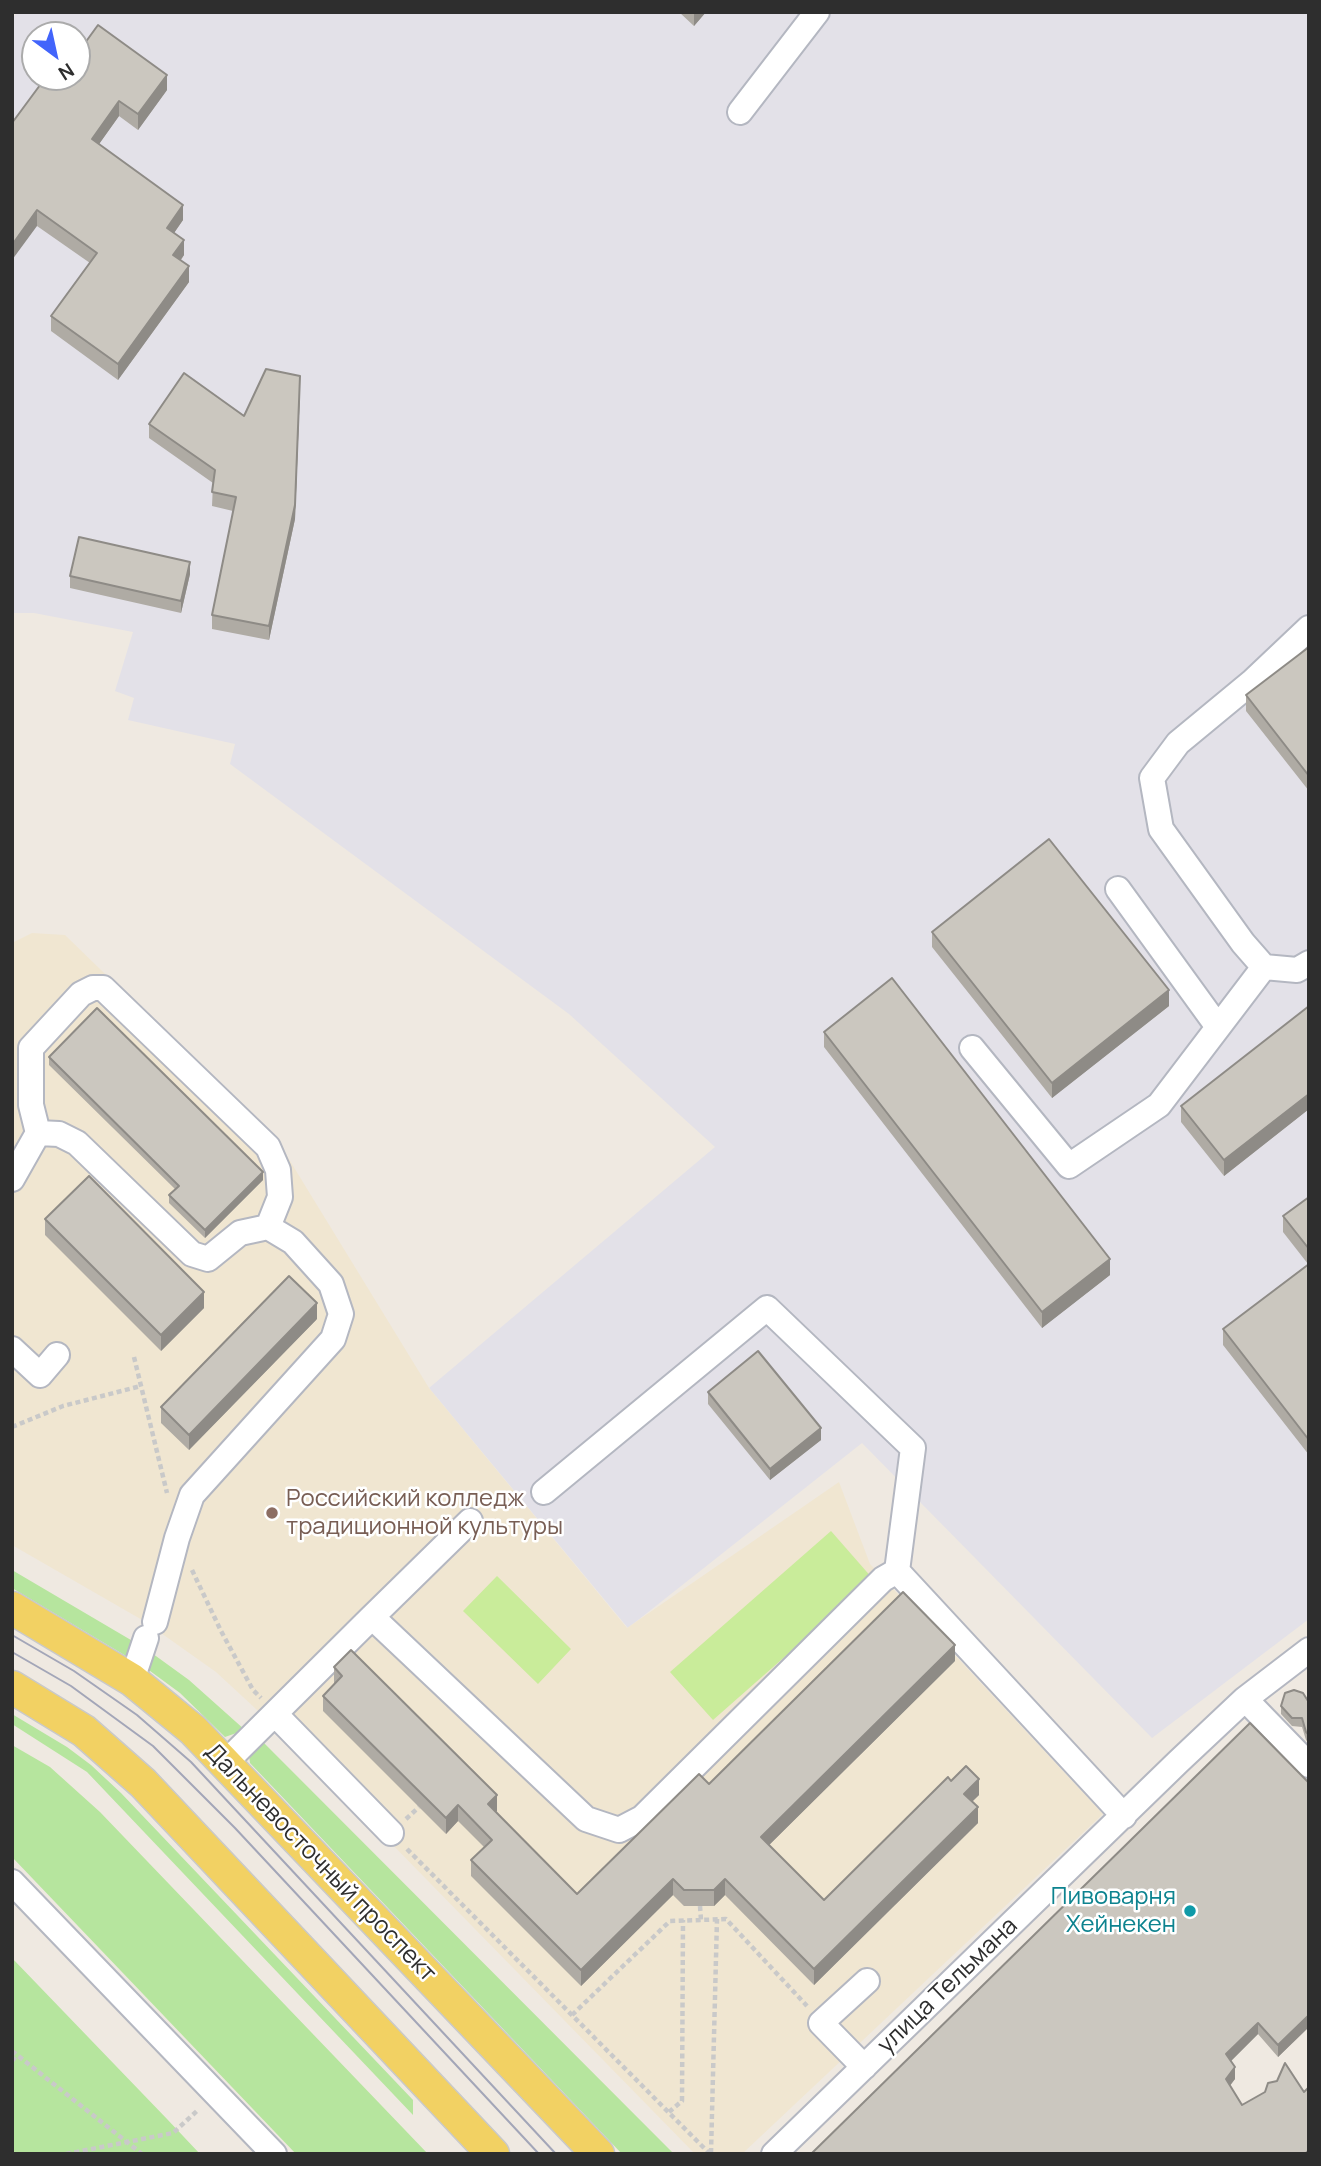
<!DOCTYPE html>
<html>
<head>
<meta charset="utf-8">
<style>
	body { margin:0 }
	#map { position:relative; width:1321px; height:2166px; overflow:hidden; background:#efe9e1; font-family:Manrope,sans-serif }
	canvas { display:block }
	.frame { position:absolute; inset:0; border:14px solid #2e2e2e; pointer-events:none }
	.north { position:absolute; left:21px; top:21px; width:70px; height:70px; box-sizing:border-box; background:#fff; border:2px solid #ababab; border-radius:50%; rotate:147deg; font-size:19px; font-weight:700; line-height:28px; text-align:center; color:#2e2e2e }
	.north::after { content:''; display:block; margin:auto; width:24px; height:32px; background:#4264fb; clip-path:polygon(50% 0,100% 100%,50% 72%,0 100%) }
</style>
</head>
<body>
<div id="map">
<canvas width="1321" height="2166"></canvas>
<div class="frame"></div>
<div class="north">N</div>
</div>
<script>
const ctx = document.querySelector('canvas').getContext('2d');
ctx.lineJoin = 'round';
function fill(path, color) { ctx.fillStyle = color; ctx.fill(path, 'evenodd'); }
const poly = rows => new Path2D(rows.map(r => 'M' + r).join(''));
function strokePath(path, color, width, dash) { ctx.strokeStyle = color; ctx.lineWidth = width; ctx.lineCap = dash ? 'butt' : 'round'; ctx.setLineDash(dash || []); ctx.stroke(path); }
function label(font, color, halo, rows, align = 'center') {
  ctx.font = font + ' Manrope,sans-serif'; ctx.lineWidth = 5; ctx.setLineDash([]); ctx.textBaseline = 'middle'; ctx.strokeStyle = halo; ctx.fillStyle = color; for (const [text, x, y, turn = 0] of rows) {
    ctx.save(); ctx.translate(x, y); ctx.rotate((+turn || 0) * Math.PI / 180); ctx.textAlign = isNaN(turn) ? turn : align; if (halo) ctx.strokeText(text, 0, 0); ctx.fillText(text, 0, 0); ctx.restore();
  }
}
fill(poly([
	[17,12,1309,12,1309,1619,1152,1738,862,1443,628,1628,429,1388,715,1147,569,1014,230,764,235,744,128,720,134,698,115,691,133,632,34,613,12,613,12,20],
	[35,35,77,35,77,77,35,77]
]), '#e3e1e8');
fill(poly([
	[32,933,65,935,279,1143,429,1388,627,1628,839,1482,870,1564,1103,1814,742,2154,695,2154,296,1746,216,1672,144,1621,12,1545,12,943]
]), '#f0e6d1');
fill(poly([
	[12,1570,136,1643,133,1653,126,1656,12,1588],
	[149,1651,189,1680,245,1730,225,1737,180,1693,146,1668],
	[12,1714,67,1747,91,1765,121,1793,413,2100,413,2115,87,1772,12,1724],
	[261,1740,674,2154,622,2154,250,1763,249,1755],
	[12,1745,50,1767,100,1812,428,2154,296,2154,12,1857],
	[12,1958,167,2119,200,2154,12,2154]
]), '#b6e59e');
fill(poly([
	[831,1531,873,1579,713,1720,670,1672],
	[497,1576,571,1649,538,1684,463,1611]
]), '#c9ec9a');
const minor = poly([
	[740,112,817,12],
	[1309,628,1253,681,1178,743,1152,778,1161,829,1243,943,1264,967,1297,970,1309,963],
	[1118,889,1218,1027],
	[972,1048,1069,1166,1159,1105,1264,967],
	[38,1133,59,1134,77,1143,192,1254,208,1259,240,1233,268,1227,293,1242,331,1284,341,1314,333,1339,192,1495,177,1538,155,1622],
	[12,1179,38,1133,31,1105,31,1048,81,994,93,988,103,988,268,1147,278,1170,280,1197,268,1227],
	[12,1349,40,1375,57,1355],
	[544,1492,767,1308,913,1448,897,1571],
	[372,1617,470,1521],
	[132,1680,146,1638],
	[1245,1699,1309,1765],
	[275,1714,391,1833],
	[225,1763,372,1617,586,1819,619,1830,642,1818,883,1579,897,1571,1124,1816],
	[12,1882,274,2154],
	[864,2067,821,2023,867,1981],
	[774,2154,1178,1762,1245,1699,1309,1650]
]);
const major = poly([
	[12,1608,132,1680,193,1730,598,2154],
	[12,1687,84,1731,143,1783,493,2154]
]);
strokePath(minor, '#b4b7c1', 28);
strokePath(major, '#c9c9c9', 35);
strokePath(poly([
	[134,1357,167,1493],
	[12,1427,63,1406,141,1386],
	[192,1570,221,1631,253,1690,261,1698],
	[406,1819,419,1807],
	[407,1849,710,2154],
	[700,1906,701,1920],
	[572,2015,670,1921,701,1920,726,1919,807,2006],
	[12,2051,142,2154],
	[12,2061,17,2055],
	[669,2112,682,2101,683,1920],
	[711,2153,717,1919],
	[66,2154,173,2133,198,2110]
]), '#c9c9c9', 4.5, [5, 3.5]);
strokePath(minor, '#fff', 24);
strokePath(major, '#f2d163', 32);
strokePath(poly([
	[12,1635,74,1671,137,1715,191,1762,556,2154],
	[12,1652,71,1686,153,1746,235,1828,539,2154]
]), '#a3a6b8', 2);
fill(poly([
	[679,12,706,12,694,26],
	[167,90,138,130,119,116,99,144,183,220,174,233,184,255,181,260,189,282,118,380,51,331,51,316,90,263,37,226,12,123],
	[300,390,295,519,269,640,212,629,212,615,233,511,212,506,213,483,149,438,149,424,244,416],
	[190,574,181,613,70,588,70,576],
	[1309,647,1309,791,1246,711,1246,695],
	[932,932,1169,1006,1052,1098,932,947],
	[1309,1006,1309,1109,1224,1176,1181,1122,1181,1106],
	[824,1032,1110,1275,1042,1328,824,1047],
	[49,1057,263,1180,205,1238,169,1203,169,1195,175,1189,49,1065],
	[1309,1197,1309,1455,1223,1345,1223,1329,1308,1264,1283,1232,1283,1216],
	[45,1219,204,1308,161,1351,45,1235],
	[317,1319,189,1450,161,1423,161,1407],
	[708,1392,821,1440,770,1480,708,1404],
	[955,1661,769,1845,824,1900,951,1781,979,1795,972,1802,978,1823,814,1985,725,1895,714,1906,684,1906,673,1895,581,1986,471,1876,471,1860,484,1847,458,1821,446,1834,323,1711,323,1696,334,1684,334,1667,497,1811,496,1812,577,1894,709,1784],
	[1308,1701,1309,1743,1306,1740,1302,1727,1292,1726,1281,1714,1281,1706],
	[1309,1783,1309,2027,1278,2057,1258,2034,1231,2061,1235,2079,1230,2085,1242,2105,1304,2092,1309,2154,811,2154]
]), '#afaba4');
fill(poly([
	[695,12,706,12,694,26,694,14],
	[167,75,167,90,138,130,138,114],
	[119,101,119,116,92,154,92,139],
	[183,205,183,220,167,243,167,228],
	[37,210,37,226,12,260,12,245],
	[184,240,184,255,173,270,173,255],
	[189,266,189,282,118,380,118,364],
	[300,390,295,519,269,640,269,626],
	[190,562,190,574,181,613,181,601],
	[1169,990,1169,1006,1052,1098,1052,1083],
	[1309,1094,1309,1109,1224,1176,1224,1160],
	[263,1172,263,1180,205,1238,205,1230],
	[1110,1259,1110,1275,1042,1328,1042,1312],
	[204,1292,204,1308,161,1351,161,1335],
	[317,1303,317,1319,189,1450,189,1435],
	[821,1428,821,1440,770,1480,770,1469],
	[955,1645,955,1661,761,1853,761,1837],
	[979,1779,979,1795,964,1809,964,1794],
	[497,1795,497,1811,488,1820,488,1804],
	[458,1805,458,1821,446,1834,446,1818],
	[978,1807,978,1823,814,1985,814,1969],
	[673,1879,673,1895,581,1986,581,1970],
	[725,1879,725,1895,714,1906,714,1890],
	[1309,2015,1309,2027,1278,2057,1278,2045],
	[1258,2023,1258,2034,1226,2066,1226,2054],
	[1235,2067,1235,2079,1226,2091,1226,2079]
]), '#8e8b86');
const building = poly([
	[98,25,167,75,138,114,119,101,92,139,183,205,167,228,184,240,173,255,189,266,118,364,51,316,97,253,37,210,12,245,12,123,46,77,77,77,77,54,98,25],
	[266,369,300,376,295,505,269,626,212,615,236,497,212,492,215,470,149,424,184,373,244,416,266,369],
	[79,537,190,562,181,601,70,576,79,537],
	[1309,647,1309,776,1246,695,1309,647],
	[1049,839,1169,990,1052,1083,932,932,1049,839],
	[892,978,1110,1259,1042,1312,824,1032,892,978],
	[1309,1006,1309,1094,1224,1160,1181,1106,1309,1006],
	[97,1008,263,1172,205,1230,169,1195,179,1186,49,1057,97,1008],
	[89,1176,204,1292,161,1335,45,1219,89,1176],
	[1309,1197,1309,1249,1283,1216,1309,1197],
	[1309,1264,1309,1440,1223,1329,1309,1264],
	[289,1276,317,1303,189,1435,161,1407,289,1276],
	[758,1351,821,1428,770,1469,708,1392,758,1351],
	[903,1592,955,1645,761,1837,824,1900,948,1777,951,1781,966,1766,979,1779,964,1794,978,1807,814,1969,725,1879,714,1890,684,1890,673,1879,581,1970,471,1860,492,1840,458,1805,446,1818,323,1696,342,1676,334,1667,351,1650,497,1795,488,1804,577,1894,699,1774,709,1784,903,1592],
	[1294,1690,1303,1693,1308,1701,1309,1735,1306,1732,1302,1718,1292,1718,1281,1706,1285,1693,1294,1690],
	[1250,1723,1309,1783,1309,2015,1278,2045,1258,2023,1226,2054,1235,2067,1226,2079,1242,2105,1265,2092,1268,2083,1277,2081,1285,2063,1304,2092,1308,2088,1309,2090,1309,2150,1305,2154,811,2154,1250,1723]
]);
fill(building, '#cbc7bf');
strokePath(building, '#8e8b86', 2);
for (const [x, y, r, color] of [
	[272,1513,7,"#8d6e63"],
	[1190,1911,7,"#0f9aa8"]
]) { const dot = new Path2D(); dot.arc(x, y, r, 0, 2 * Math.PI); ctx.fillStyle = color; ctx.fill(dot); strokePath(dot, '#fff', 2.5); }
label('24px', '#785e54', '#fff', [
	["Российский колледж",286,1499],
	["традиционной культуры",286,1527]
], 'left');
label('24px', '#2e2e2e', '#fff', [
	["Дальневосточный проспект",320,1863,46],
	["улица Тельмана",948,1986,-44]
]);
label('24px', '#0d838f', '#fff', [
	["Пивоварня",1176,1897],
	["Хейнекен",1176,1925]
], 'right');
</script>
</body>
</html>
